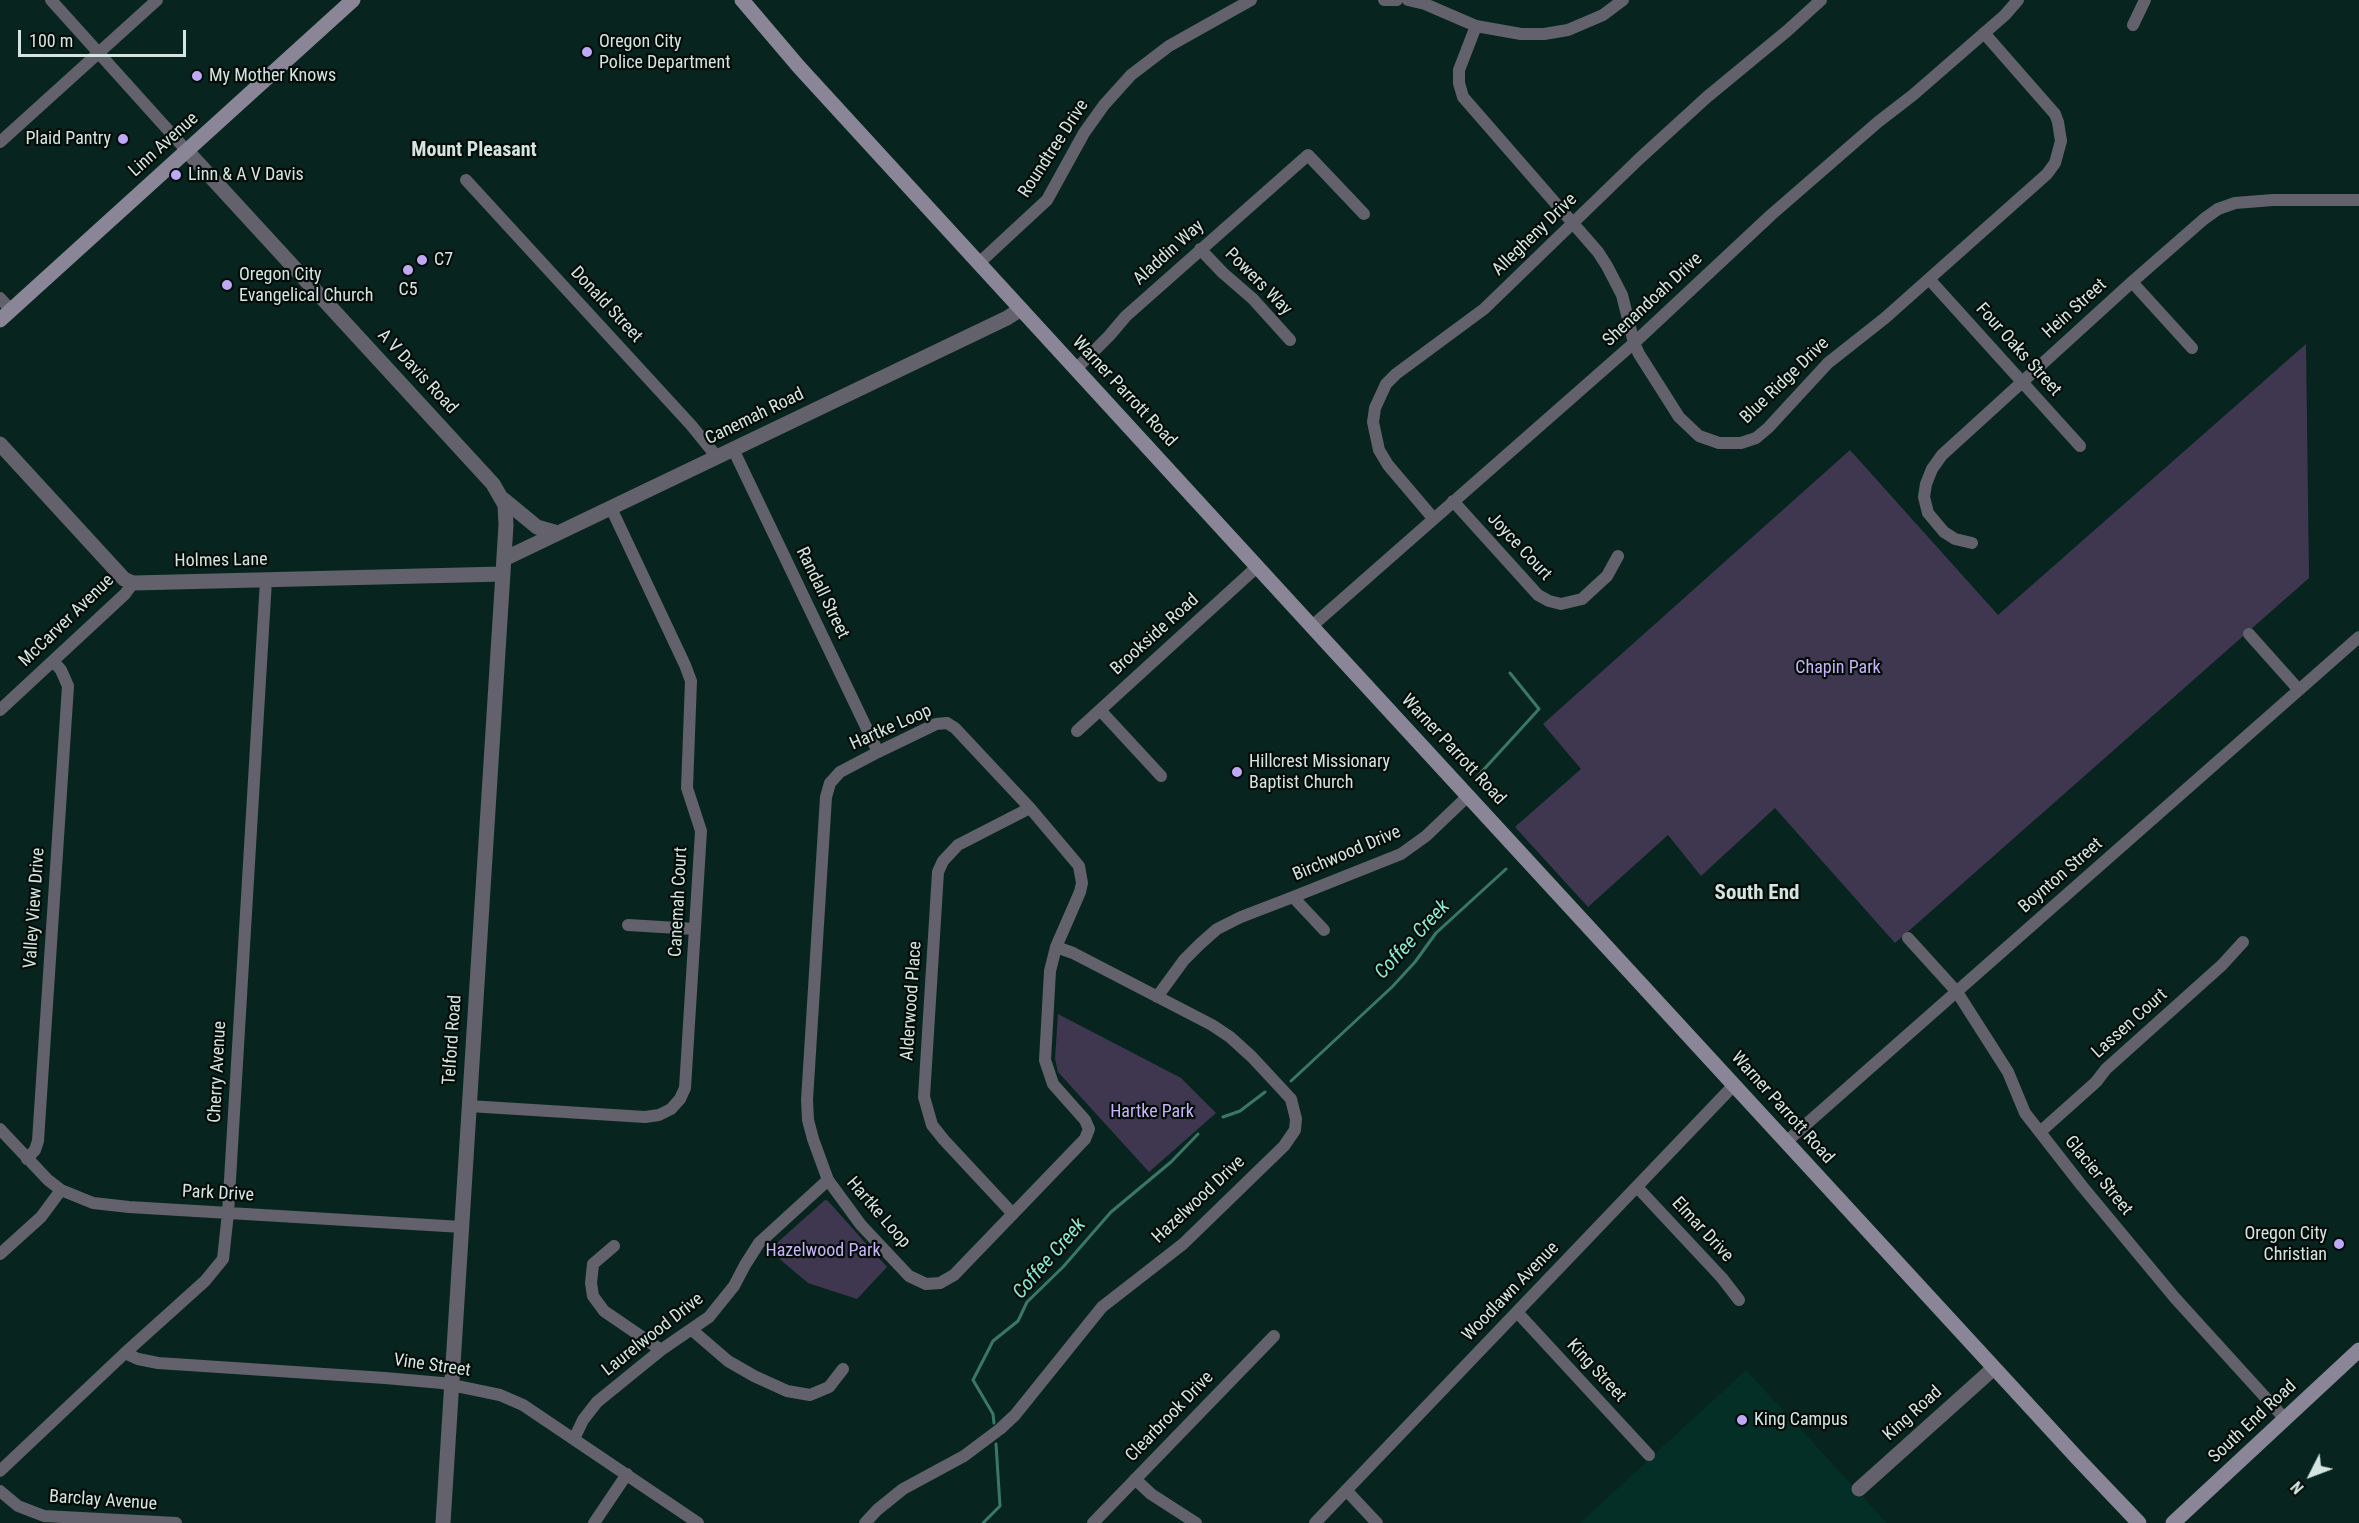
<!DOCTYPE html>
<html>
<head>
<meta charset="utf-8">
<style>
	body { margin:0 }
	#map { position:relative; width:2359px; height:1523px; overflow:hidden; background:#07251e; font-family:"Roboto Condensed",sans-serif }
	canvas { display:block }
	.north { position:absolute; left:2281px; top:1445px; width:60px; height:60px; -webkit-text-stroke:4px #030c09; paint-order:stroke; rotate:228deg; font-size:16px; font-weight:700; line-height:24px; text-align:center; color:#d4e5df }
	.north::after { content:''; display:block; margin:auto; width:21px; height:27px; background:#d4e5df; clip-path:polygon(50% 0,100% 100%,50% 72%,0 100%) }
	.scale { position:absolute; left:18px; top:30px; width:168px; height:27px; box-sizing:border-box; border:3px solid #d4e5df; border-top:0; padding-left:8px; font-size:18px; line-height:21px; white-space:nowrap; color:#d4e5df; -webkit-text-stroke:4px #030c09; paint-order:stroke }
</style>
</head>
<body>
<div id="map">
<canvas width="2359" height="1523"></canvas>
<div class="north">N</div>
<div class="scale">100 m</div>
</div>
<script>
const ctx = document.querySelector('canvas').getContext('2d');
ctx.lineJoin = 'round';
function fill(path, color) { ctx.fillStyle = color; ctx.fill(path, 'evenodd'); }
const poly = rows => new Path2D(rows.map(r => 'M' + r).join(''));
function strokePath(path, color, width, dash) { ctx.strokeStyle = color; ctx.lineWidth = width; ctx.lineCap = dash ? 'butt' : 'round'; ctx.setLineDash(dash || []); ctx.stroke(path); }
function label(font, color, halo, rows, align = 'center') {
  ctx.font = font + ' "Roboto Condensed",sans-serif'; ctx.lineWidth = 4.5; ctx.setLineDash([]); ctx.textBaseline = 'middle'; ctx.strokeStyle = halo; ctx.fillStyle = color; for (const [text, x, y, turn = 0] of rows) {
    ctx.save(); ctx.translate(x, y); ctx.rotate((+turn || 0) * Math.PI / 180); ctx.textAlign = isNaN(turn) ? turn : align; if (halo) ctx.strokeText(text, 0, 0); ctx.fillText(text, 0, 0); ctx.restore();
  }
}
fill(poly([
	[1746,1370,1887,1523,1580,1523]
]), '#042f26');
fill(poly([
	[2306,344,2309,578,1895,943,1775,808,1701,876,1668,835,1588,907,1515,827,1581,769,1543,724,1850,450,1998,615],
	[1058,1014,1181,1078,1216,1113,1149,1172,1058,1072,1055,1059],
	[825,1200,828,1201,887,1267,857,1299,808,1283,769,1250]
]), '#3f3750');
strokePath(poly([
	[1476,778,1539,709,1510,673],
	[1291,1081,1392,987,1415,962,1436,933,1506,869],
	[1223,1117,1240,1111,1265,1092],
	[994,1423,993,1414,973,1380,993,1341,1018,1321,1027,1302,1063,1267,1111,1212,1171,1162,1198,1134],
	[983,1523,1000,1506,996,1444]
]), '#3a7767', 3);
strokePath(poly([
	[51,0,187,151],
	[1384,0,1397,0],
	[1408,0,1425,4,1476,26,1521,34,1544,34,1568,30,1603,15,1623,0],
	[2133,25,2145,0],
	[1476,26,1459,70,1459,83,1463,97,1598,252,1607,266,1622,295,1634,343,1639,354,1679,417,1699,436,1719,443,1741,443,1756,438,1768,428,1828,363,1885,318,2047,174,2055,163,2061,141,2058,122,2055,114,1984,33],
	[0,142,157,0],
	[466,180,691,425,717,457],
	[1200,249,1223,273,1253,299,1290,340],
	[979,263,1047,200,1084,133,1104,105,1131,75,1169,46,1251,0],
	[1929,279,2080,446],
	[2132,282,2192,348],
	[0,298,11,310],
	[1076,369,1109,336,1126,316,1308,155,1364,214],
	[733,449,878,752],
	[1453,501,1538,595,1549,601,1561,604,1582,599,1607,576,1618,556],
	[1433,518,1388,465,1379,450,1373,422,1375,408,1386,384,1396,374,1484,309,1639,159,1707,97,1787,31,1821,0],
	[1972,543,1955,539,1944,532,1928,513,1924,497,1926,484,1932,469,1942,455,2132,282,2204,219,2218,209,2235,203,2273,200,2359,200],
	[1312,626,1634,343,1771,215,1878,122,1913,95,2005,15,2018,0],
	[2249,634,2299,690],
	[0,710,125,594,133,583],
	[1100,710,1161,776],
	[947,723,955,728,1030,808,1079,866,1082,883,1080,892,1056,947,1050,971,1045,1060,1053,1084,1085,1120,1089,1129,1085,1139,954,1275,940,1283,926,1284,909,1276,861,1225,828,1180,813,1139,808,1120,807,1100,826,797,830,783,840,772,878,752,936,724,947,723],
	[1077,731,1258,566],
	[1293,897,1401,854,1426,836,1468,796],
	[628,925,695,929],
	[1908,938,1957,992,2008,1072,2025,1113,2082,1186,2175,1298,2285,1419],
	[1157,997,1184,960,1200,944,1217,929,1241,917,1293,897,1324,930],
	[469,1106,645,1117,659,1115,671,1109,680,1099,685,1088,701,831,687,788,691,681,685,665,611,508],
	[0,1129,48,1180,61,1190,93,1203,129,1207,462,1227],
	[2040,1132,2096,1082,2106,1069,2222,965,2243,942],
	[1786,1142,2359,637],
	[27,1159,35,1150,38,1141,68,686,61,670,53,661],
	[1637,1187,1722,1278,1739,1300],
	[1013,1214,944,1140,932,1125,924,1097,938,872,943,861,958,845,1030,808],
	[614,1246,593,1264,591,1283,593,1296,604,1311,661,1350],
	[0,1254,41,1217,61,1190],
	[1517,1312,1649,1455],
	[692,1330,728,1361,754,1376,787,1391,810,1395,829,1387,843,1369],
	[125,1353,138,1359,158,1363,385,1378,442,1383,500,1395,523,1405,698,1523],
	[574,1439,583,1420,597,1402,661,1350,709,1317,734,1286,745,1265,759,1243,828,1180],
	[0,1471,125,1353,205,1281,223,1259,228,1213,266,580],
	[1135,1479,1151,1494,1196,1523],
	[1346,1490,1377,1523],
	[0,1491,18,1506,44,1516,176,1523],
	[594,1523,627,1474],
	[865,1523,877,1510,903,1489,964,1456,1000,1429,1015,1415,1102,1307,1183,1244,1284,1146,1295,1130,1296,1119,1291,1099,1252,1057,1230,1037,1212,1025,1073,953,1056,947],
	[1093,1523,1274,1336],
	[1315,1523,1734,1085]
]), '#63616b', 12);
strokePath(poly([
	[187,151,493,484,505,505,506,525,443,1523],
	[0,444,124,579,133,583,503,574],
	[503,499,537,527,558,533],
	[504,559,1007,318,1021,309],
	[1859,1489,1994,1368]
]), '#63616b', 15);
strokePath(poly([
	[742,0,799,67,1328,644,2079,1460,2139,1523],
	[0,320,353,0],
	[2173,1523,2359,1350]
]), '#8a8697', 15);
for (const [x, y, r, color] of [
	[587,52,6,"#bfa8f4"],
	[197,76,6,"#bfa8f4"],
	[123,139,6,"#bfa8f4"],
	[176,175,6,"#bfa8f4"],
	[422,260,6,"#bfa8f4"],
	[408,270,6,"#bfa8f4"],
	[227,285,6,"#bfa8f4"],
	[1237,772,6,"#bfa8f4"],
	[2339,1244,6,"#bfa8f4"],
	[1742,1420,6,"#bfa8f4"]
]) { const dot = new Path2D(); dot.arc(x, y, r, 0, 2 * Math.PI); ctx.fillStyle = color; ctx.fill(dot); strokePath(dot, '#030c09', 2); }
label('18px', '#d4e5df', '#030c09', [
	["Oregon City",599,42],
	["Police Department",599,63],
	["My Mother Knows",209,76],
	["Plaid Pantry",111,139,"right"],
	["Linn & A V Davis",188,175],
	["C7",434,260],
	["Oregon City",239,275],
	["Evangelical Church",239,296],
	["C5",408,290,"center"],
	["Hillcrest Missionary",1249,762],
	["Baptist Church",1249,783],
	["Oregon City",2327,1234,"right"],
	["Christian",2327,1255,"right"],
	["King Campus",1754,1420]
], 'left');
label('18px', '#d4e5df', '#030c09', [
	["Linn Avenue",164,145,-42],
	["Roundtree Drive",1054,149,-57],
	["Allegheny Drive",1535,235,-44],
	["Aladdin Way",1169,253,-42],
	["Powers Way",1258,282,45],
	["Shenandoah Drive",1653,300,-43],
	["Donald Street",606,305,47],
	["Hein Street",2075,309,-42],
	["Four Oaks Street",2018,350,48],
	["A V Davis Road",417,372,47],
	["Blue Ridge Drive",1785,381,-44],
	["Warner Parrott Road",1124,392,47],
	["Canemah Road",755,417,-26],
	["Joyce Court",1519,547,47],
	["Holmes Lane",221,561,-1],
	["Randall Street",822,593,64],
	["McCarver Avenue",67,621,-44],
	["Brookside Road",1155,635,-42],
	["Hartke Loop",891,728,-24],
	["Warner Parrott Road",1453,750,47],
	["Birchwood Drive",1347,854,-23],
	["Boynton Street",2061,876,-41],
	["Canemah Court",679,902,-87],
	["Valley View Drive",35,908,-86],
	["Alderwood Place",912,1001,-86],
	["Lassen Court",2130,1024,-42],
	["Telford Road",453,1040,-86],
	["Cherry Avenue",218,1072,-87],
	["Warner Parrott Road",1782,1108,48],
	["Glacier Street",2098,1176,51],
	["Park Drive",218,1194,3],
	["Hazelwood Drive",1199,1200,-43],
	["Hartke Loop",878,1213,49],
	["Elmar Drive",1702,1230,47],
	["Woodlawn Avenue",1511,1292,-46],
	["Laurelwood Drive",653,1335,-38],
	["Vine Street",432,1366,8],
	["King Street",1596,1371,47],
	["King Road",1913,1414,-42],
	["Clearbrook Drive",1170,1417,-46],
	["South End Road",2253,1422,-43],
	["Barclay Avenue",103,1501,4]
]);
label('18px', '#c8b3f9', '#030c09', [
	["Chapin Park",1838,668],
	["Hartke Park",1152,1112],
	["Hazelwood Park",823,1251]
]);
label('bold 20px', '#d4e5df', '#030c09', [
	["Mount Pleasant",474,151]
]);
label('italic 20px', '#8aead0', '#030c09', [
	["Coffee Creek",1413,940,-47],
	["Coffee Creek",1050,1259,-49]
]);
label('bold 21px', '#d4e5df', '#030c09', [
	["South End",1757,894]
]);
</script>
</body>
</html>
